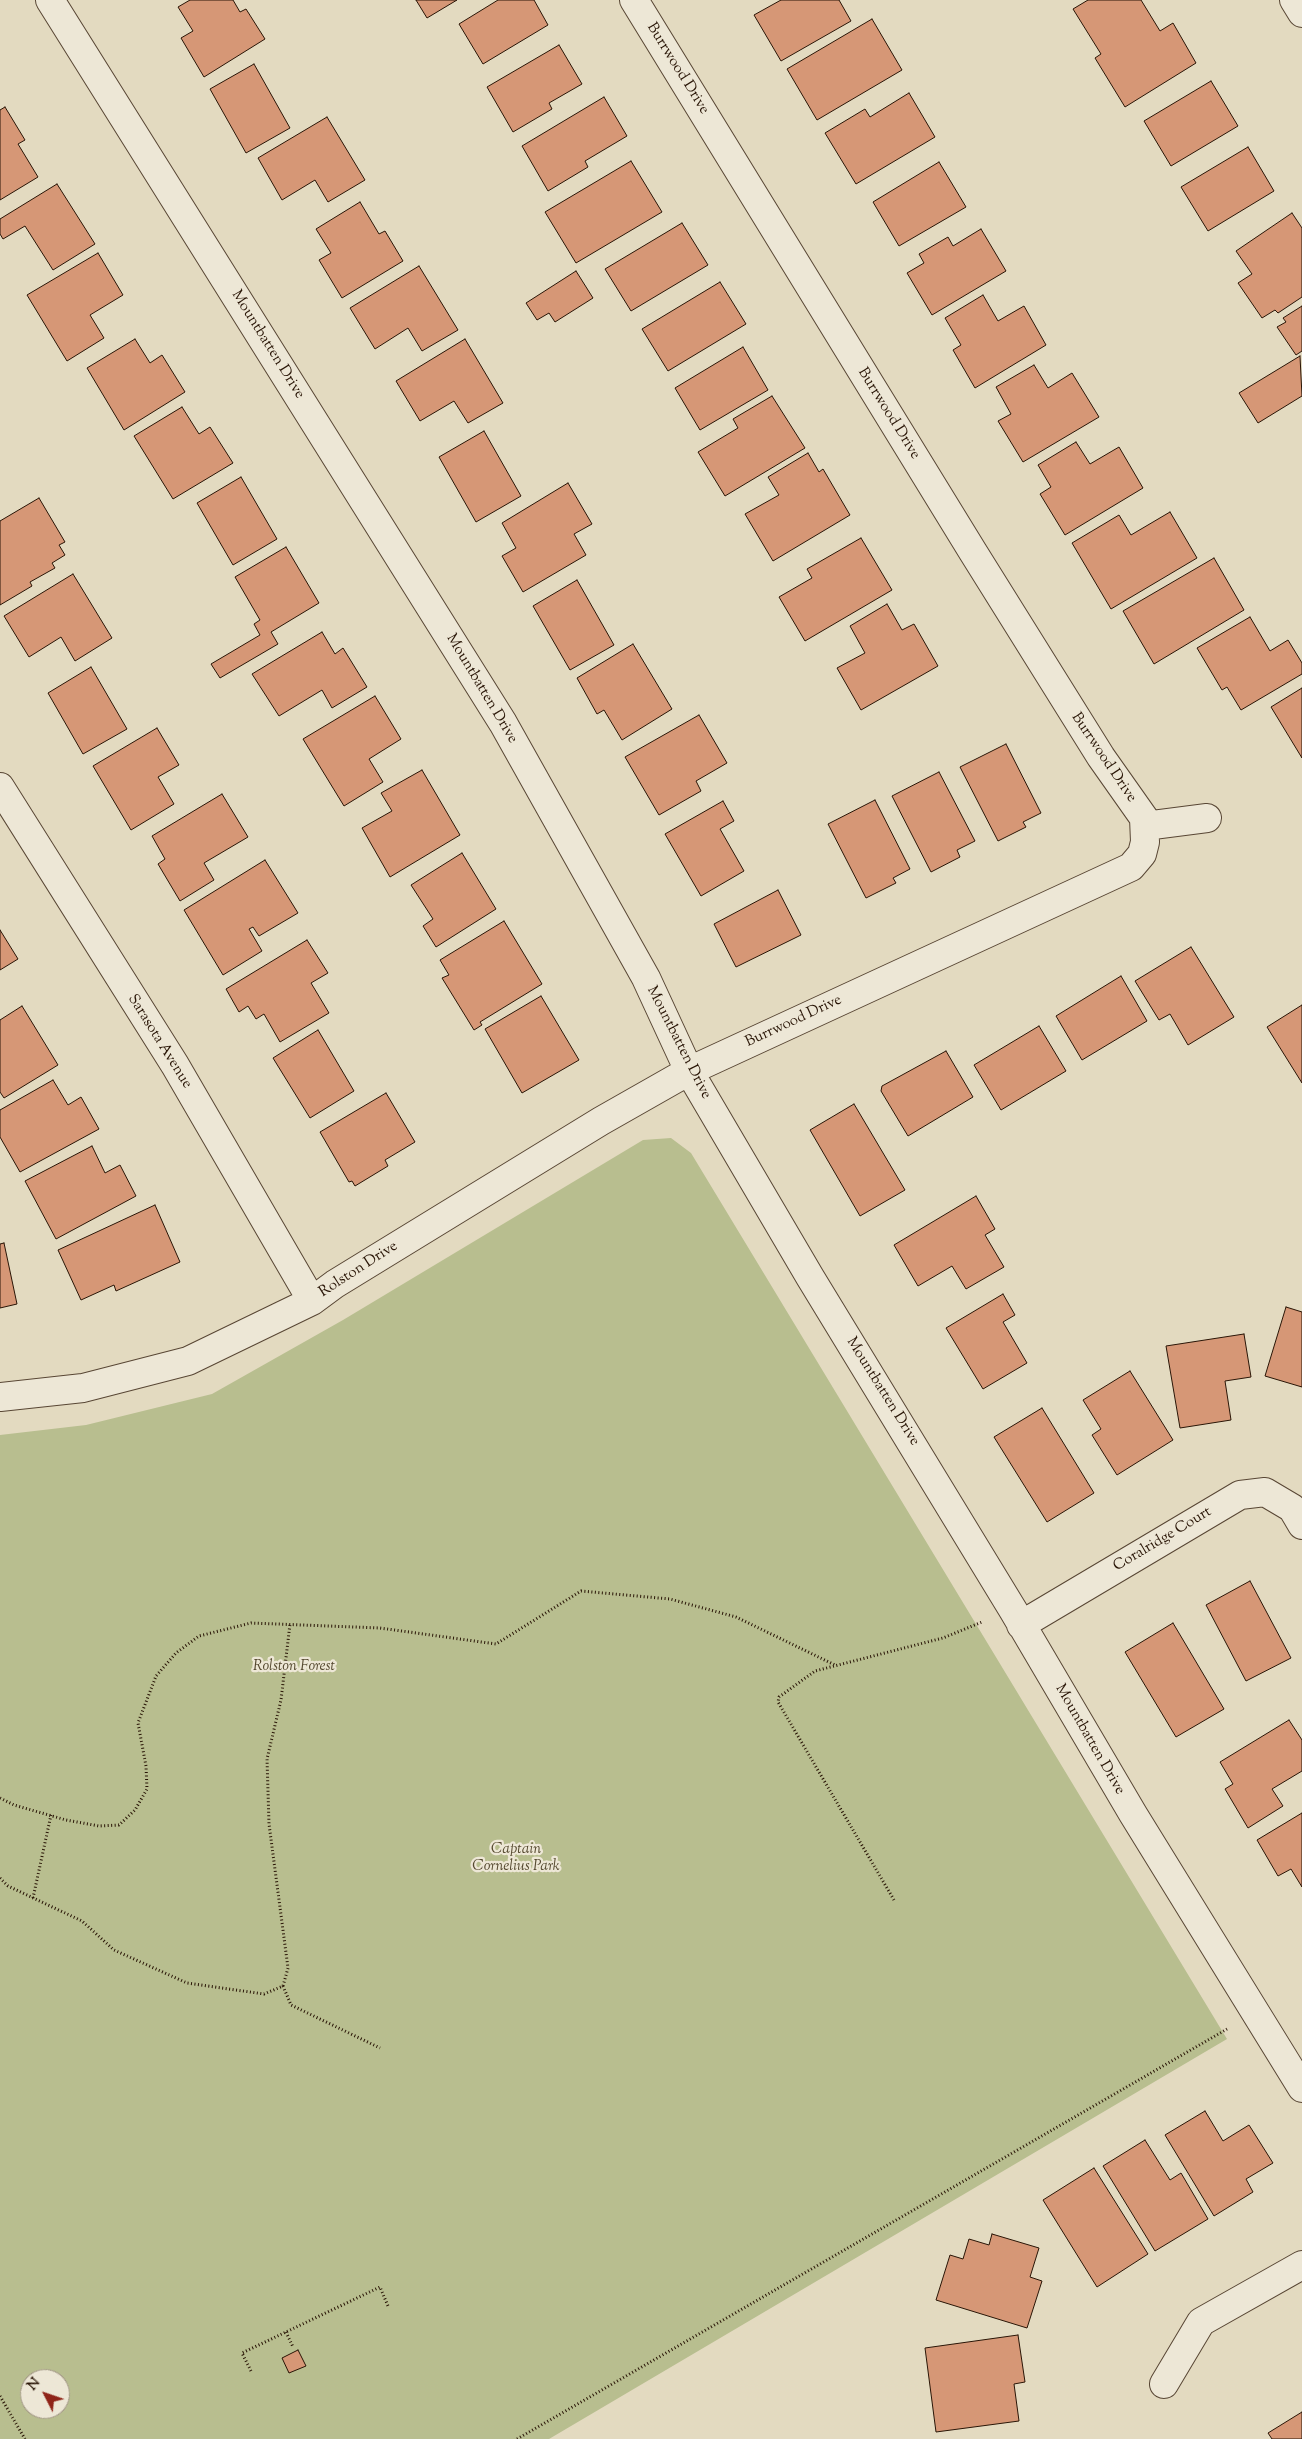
<!DOCTYPE html>
<html>
<head>
<meta charset="utf-8">
<style>
	body { margin:0 }
	#map { position:relative; width:1302px; height:2439px; overflow:hidden; background:#e3dac0; font-family:"Sorts Mill Goudy",serif }
	canvas { display:block }
	.north { position:absolute; left:20px; top:2369px; width:50px; height:50px; box-sizing:border-box; background:#ede7d6; border:1px solid #9f9383; border-radius:50%; rotate:311deg; font-size:14px; font-weight:700; line-height:20px; text-align:center; color:#291506 }
	.north::after { content:''; display:block; margin:auto; width:18px; height:22px; background:#8f2418; clip-path:polygon(50% 0,100% 100%,50% 72%,0 100%) }
</style>
</head>
<body>
<div id="map">
<canvas width="1302" height="2439"></canvas>
<div class="north">N</div>
</div>
<script>
const ctx = document.querySelector('canvas').getContext('2d');
ctx.lineJoin = 'round';
function fill(path, color) { ctx.fillStyle = color; ctx.fill(path, 'evenodd'); }
const poly = rows => new Path2D(rows.map(r => 'M' + r).join(''));
function strokePath(path, color, width, dash) { ctx.strokeStyle = color; ctx.lineWidth = width; ctx.lineCap = dash ? 'butt' : 'round'; ctx.setLineDash(dash || []); ctx.stroke(path); }
function label(font, color, halo, rows, align = 'center') {
  ctx.font = font + ' "Sorts Mill Goudy",serif'; ctx.lineWidth = 4.5; ctx.setLineDash([]); ctx.textBaseline = 'middle'; ctx.strokeStyle = halo; ctx.fillStyle = color; for (const [text, x, y, turn = 0] of rows) {
    ctx.save(); ctx.translate(x, y); ctx.rotate((+turn || 0) * Math.PI / 180); ctx.textAlign = isNaN(turn) ? turn : align; if (halo) ctx.strokeText(text, 0, 0); ctx.fillText(text, 0, 0); ctx.restore();
  }
}
fill(poly([
	[671,1138,691,1153,1227,2039,549,2439,0,2439,0,1435,86,1425,212,1394,343,1320,643,1140],
	[30,2379,60,2379,60,2409,30,2409]
]), '#b8be8f');
const building = poly([
	[190,0,233,0,240,12,246,9,265,39,204,77,181,38,193,31,178,7,190,0],
	[416,0,457,0,427,18,416,0],
	[498,0,534,0,548,25,483,64,459,24,498,0],
	[781,0,839,0,851,21,781,61,754,15,781,0],
	[1088,0,1141,0,1160,31,1173,23,1196,63,1125,107,1095,58,1101,54,1073,9,1088,0],
	[872,19,902,70,817,120,787,69,872,19],
	[559,45,582,84,549,103,552,109,513,132,487,87,559,45],
	[254,64,290,128,246,153,210,89,254,64],
	[1211,81,1238,126,1171,166,1144,121,1211,81],
	[909,93,935,137,856,184,825,133,865,109,870,117,909,93],
	[604,97,627,136,585,161,588,167,548,191,522,146,604,97],
	[5,107,25,140,18,144,38,177,0,200,0,110,5,107],
	[327,117,365,180,328,202,315,180,282,200,258,158,327,117],
	[1248,147,1274,191,1208,231,1181,187,1248,147],
	[631,161,662,212,576,263,545,212,631,161],
	[939,162,966,207,899,246,873,202,939,162],
	[57,184,95,244,53,270,25,226,3,239,0,234,0,219,57,184],
	[360,202,379,234,385,231,403,261,342,298,319,260,331,253,316,229,360,202],
	[1292,213,1302,228,1302,297,1278,313,1275,310,1262,318,1238,283,1252,274,1236,251,1292,213],
	[682,223,708,265,631,311,605,269,682,223],
	[981,229,1006,271,932,315,907,273,924,263,919,254,948,237,953,246,981,229],
	[98,253,123,295,90,315,104,338,67,361,27,295,98,253],
	[419,266,458,330,422,351,408,328,375,349,350,308,419,266],
	[576,271,593,298,555,322,549,313,537,320,526,303,576,271],
	[720,282,746,324,668,371,642,329,720,282],
	[983,295,998,321,1024,306,1046,345,975,388,953,350,961,345,945,318,983,295],
	[1302,306,1302,351,1296,355,1277,327,1286,322,1283,318,1302,306],
	[135,339,150,363,162,355,185,392,124,430,87,368,135,339],
	[465,339,503,403,468,423,454,401,420,421,396,381,465,339],
	[743,347,768,390,700,430,675,388,743,347],
	[1300,356,1302,396,1258,423,1239,393,1300,356],
	[1034,365,1048,388,1072,373,1099,417,1023,462,998,421,1011,414,996,387,1034,365],
	[772,396,805,448,725,496,698,452,738,428,733,419,772,396],
	[182,407,199,434,210,427,233,463,173,499,134,436,182,407],
	[484,431,521,496,476,522,439,457,484,431],
	[1076,442,1090,464,1119,447,1143,488,1065,535,1040,494,1051,487,1038,465,1076,442],
	[808,453,819,472,823,469,850,515,773,561,745,514,779,495,768,477,808,453],
	[241,477,277,539,233,565,197,503,241,477],
	[568,483,592,524,574,534,586,555,523,592,502,556,516,548,502,523,568,483],
	[39,498,65,542,59,545,65,555,52,563,55,568,30,582,32,586,0,605,0,521,39,498],
	[1170,512,1197,558,1111,609,1072,543,1119,515,1131,535,1170,512],
	[861,538,892,590,805,641,779,597,812,578,807,569,861,538],
	[286,547,319,603,271,632,278,644,220,678,211,664,260,635,254,624,260,620,235,577,286,547],
	[1214,558,1244,610,1154,664,1123,611,1214,558],
	[73,574,112,638,75,661,61,637,29,657,4,616,73,574],
	[577,580,614,645,570,670,533,606,577,580],
	[887,604,902,630,914,624,938,666,861,710,837,668,865,653,850,626,887,604],
	[1250,617,1270,651,1288,640,1302,663,1302,674,1241,710,1227,687,1222,690,1197,648,1250,617],
	[322,632,335,654,343,648,367,687,332,708,322,690,279,716,252,674,322,632],
	[633,644,672,709,622,740,604,710,597,714,577,678,633,644],
	[91,667,127,729,83,754,48,693,91,667],
	[1302,688,1302,758,1271,707,1302,688],
	[375,696,401,739,369,759,383,782,344,806,303,739,375,696],
	[699,715,727,763,696,781,701,791,659,815,625,757,699,715],
	[157,728,179,765,158,777,174,804,131,830,93,766,157,728],
	[1006,744,1041,813,1023,822,1026,827,998,841,960,767,1006,744],
	[422,770,460,835,390,877,362,828,392,811,381,793,422,770],
	[939,772,975,841,957,850,960,857,931,872,892,796,939,772],
	[222,794,248,837,204,863,214,880,180,901,158,864,165,859,152,836,222,794],
	[875,800,910,869,893,878,896,883,866,898,828,824,875,800],
	[723,801,734,821,720,829,744,871,701,896,665,834,723,801],
	[462,853,496,909,436,947,423,926,433,919,411,885,462,853],
	[265,860,298,913,259,936,253,927,249,929,262,951,223,975,184,910,265,860],
	[778,890,801,935,736,967,714,924,778,890],
	[504,921,542,984,480,1022,482,1025,474,1030,442,978,449,975,440,960,504,921],
	[0,930,18,959,0,970,0,930],
	[307,940,328,973,311,983,329,1013,280,1042,264,1014,256,1019,248,1006,239,1012,226,989,307,940],
	[1191,947,1234,1017,1188,1045,1170,1014,1159,1020,1135,981,1191,947],
	[1121,976,1147,1021,1082,1060,1056,1016,1121,976],
	[541,996,579,1060,522,1093,485,1029,541,996],
	[1302,1005,1302,1083,1267,1027,1302,1005],
	[22,1006,58,1065,4,1098,0,1092,0,1020,22,1006],
	[1039,1026,1066,1071,1001,1110,974,1065,1039,1026],
	[318,1030,354,1091,310,1118,273,1058,318,1030],
	[946,1051,973,1097,908,1136,881,1091,882,1086,946,1051],
	[53,1080,68,1105,81,1097,99,1129,20,1172,0,1137,0,1110,53,1080],
	[386,1093,415,1142,385,1160,388,1166,355,1186,352,1181,349,1182,320,1132,386,1093],
	[854,1104,905,1190,860,1216,810,1130,854,1104],
	[92,1146,105,1173,120,1165,136,1196,56,1239,25,1181,92,1146],
	[976,1196,995,1229,985,1235,1004,1267,966,1289,952,1266,918,1286,894,1245,976,1196],
	[155,1205,180,1262,116,1291,114,1285,81,1300,58,1250,155,1205],
	[4,1243,17,1304,0,1308,0,1244,4,1243],
	[1003,1294,1015,1315,1003,1322,1027,1363,983,1389,946,1328,1003,1294],
	[1286,1307,1302,1312,1302,1387,1265,1376,1286,1307],
	[1244,1334,1251,1377,1225,1381,1231,1420,1180,1428,1166,1346,1244,1334],
	[1130,1371,1173,1440,1117,1475,1092,1435,1101,1429,1083,1400,1130,1371],
	[1042,1408,1094,1493,1047,1522,994,1437,1042,1408],
	[1250,1581,1291,1658,1246,1681,1206,1605,1250,1581],
	[1173,1623,1224,1709,1176,1737,1125,1652,1173,1623],
	[1289,1720,1302,1740,1302,1771,1272,1789,1283,1806,1248,1828,1225,1789,1233,1784,1220,1762,1289,1720],
	[1302,1813,1302,1887,1291,1869,1278,1876,1257,1840,1302,1813],
	[1205,2111,1223,2141,1249,2125,1273,2163,1246,2179,1253,2192,1214,2216,1165,2135,1205,2111],
	[1145,2140,1170,2180,1181,2173,1208,2219,1155,2251,1103,2166,1145,2140],
	[1094,2168,1148,2254,1097,2287,1043,2200,1094,2168],
	[992,2234,1039,2248,1030,2277,1042,2281,1027,2328,936,2300,950,2255,963,2259,969,2239,989,2245,992,2234],
	[1018,2335,1025,2382,1014,2384,1019,2421,936,2432,925,2348,1018,2335],
	[298,2350,306,2366,289,2373,282,2358,298,2350],
	[1302,2412,1302,2439,1272,2439,1268,2433,1302,2412]
]);
fill(building, '#d69776');
strokePath(building, '#291506', 1);
const minor = poly([
	[50,0,503,723,646,978,689,1071,810,1277,1013,1610,1133,1814,1302,2088],
	[0,787,175,1065,312,1301],
	[1145,826,1207,818],
	[0,1397,83,1388,188,1361,312,1301,335,1284,601,1121,689,1071,1131,867,1142,854,1145,842,1144,818,1101,757,973,552,634,0],
	[1021,1625,1240,1495,1265,1492,1292,1508,1302,1525],
	[1164,2384,1201,2322,1302,2265]
]);
const tertiary = poly([
	[1294,0,1302,13]
]);
strokePath(minor, '#584634', 30);
strokePath(tertiary, '#584634', 30);
strokePath(poly([
	[0,1798,14,1805,66,1820,99,1826,119,1825,135,1810,147,1789,146,1766,138,1723,156,1676,176,1653,199,1636,251,1623,380,1628,496,1644,581,1591,670,1599,736,1617,835,1665],
	[0,1878,8,1886,82,1921,114,1950,187,1983,264,1994,283,1986,288,1968,269,1824,267,1759,281,1700,290,1624],
	[33,1898,51,1815],
	[894,1900,778,1702,779,1697,815,1671,943,1638,982,1622],
	[283,1986,291,2005,380,2048],
	[286,2332,293,2347],
	[251,2371,242,2353,380,2287,388,2306],
	[0,2396,25,2439],
	[517,2439,1227,2029]
]), '#291506', 3, [1, 2.5]);
strokePath(minor, '#ede7d6', 28);
strokePath(tertiary, '#ede7d6', 28);
label('15px', '#291506', '#ede7d6', [
	["Burrwood Drive",677,69,58],
	["Mountbatten Drive",267,345,58],
	["Burrwood Drive",888,414,58],
	["Mountbatten Drive",481,689,59],
	["Burrwood Drive",1103,758,56],
	["Burrwood Drive",794,1022,-25],
	["Sarasota Avenue",159,1042,58],
	["Mountbatten Drive",678,1043,63],
	["Rolston Drive",359,1270,-33],
	["Mountbatten Drive",882,1392,58],
	["Coralridge Court",1163,1540,-31],
	["Mountbatten Drive",1089,1740,60]
]);
label('italic 15px', '#54482f', '#ede7d6', [
	["Rolston Forest",294,1667],
	["Captain",516,1850],
	["Cornelius Park",516,1867]
]);
</script>
</body>
</html>
